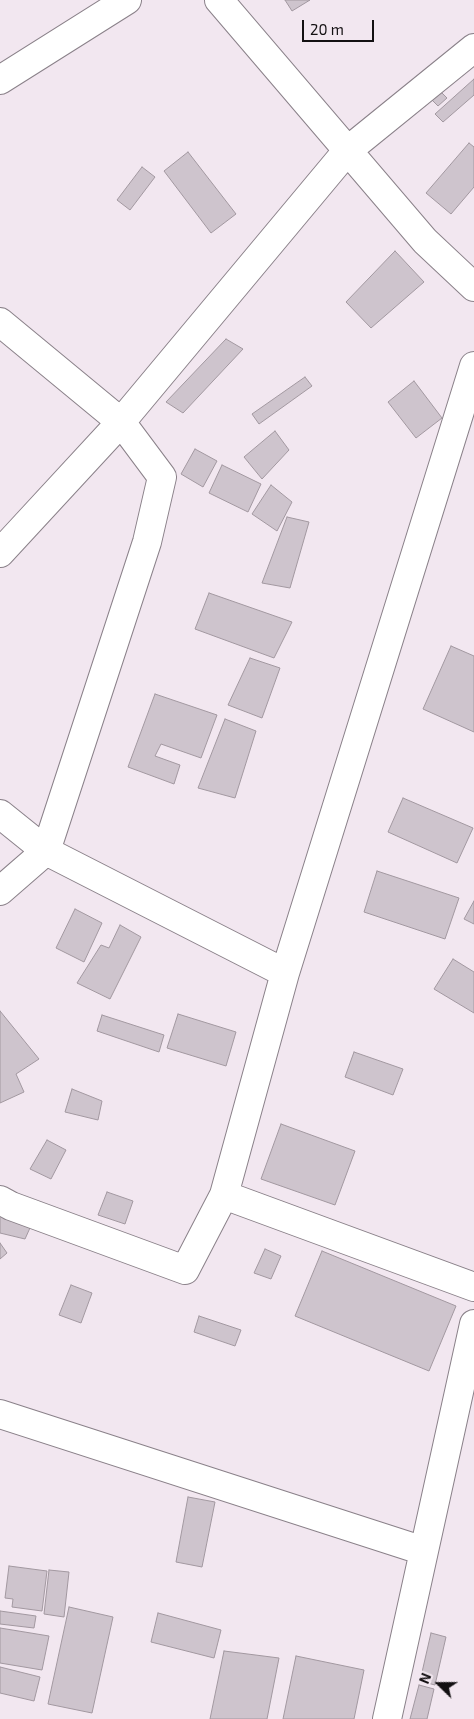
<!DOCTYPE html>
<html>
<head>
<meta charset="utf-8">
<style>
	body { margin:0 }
	#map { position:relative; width:474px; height:1719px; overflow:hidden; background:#f2e7f0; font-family:"Exo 2",sans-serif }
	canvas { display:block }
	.north { position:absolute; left:414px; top:1659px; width:50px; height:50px; -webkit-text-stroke:4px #f2e7f0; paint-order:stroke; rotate:292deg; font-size:14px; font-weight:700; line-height:20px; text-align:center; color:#131012 }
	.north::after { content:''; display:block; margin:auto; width:18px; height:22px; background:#131012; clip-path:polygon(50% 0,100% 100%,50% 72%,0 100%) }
	.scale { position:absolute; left:302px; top:20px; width:72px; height:22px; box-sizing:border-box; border:2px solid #131012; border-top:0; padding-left:6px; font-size:15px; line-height:18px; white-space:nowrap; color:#131012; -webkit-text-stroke:4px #f2e7f0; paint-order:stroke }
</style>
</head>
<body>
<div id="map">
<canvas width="474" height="1719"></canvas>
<div class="north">N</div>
<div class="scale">20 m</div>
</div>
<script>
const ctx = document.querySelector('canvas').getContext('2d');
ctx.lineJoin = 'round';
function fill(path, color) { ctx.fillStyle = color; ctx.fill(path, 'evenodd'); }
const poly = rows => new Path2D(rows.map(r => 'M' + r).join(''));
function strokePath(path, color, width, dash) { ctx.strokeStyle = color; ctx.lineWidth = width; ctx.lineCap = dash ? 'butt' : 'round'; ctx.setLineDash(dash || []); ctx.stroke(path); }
const building = poly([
	[285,0,310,0,292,11,285,0],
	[474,79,474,95,443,122,435,114,474,79],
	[438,89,447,98,438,106,430,98,438,89],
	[469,143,474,147,474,187,451,214,426,193,469,143],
	[188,152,236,214,211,233,164,171,188,152],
	[142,167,155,177,130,210,117,200,142,167],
	[395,251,424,282,371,328,346,302,395,251],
	[226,339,243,349,183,413,166,402,226,339],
	[305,377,312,386,259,424,252,414,305,377],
	[414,381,442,418,416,438,388,402,414,381],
	[275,431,289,450,262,479,244,457,275,431],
	[195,449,217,461,203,487,181,474,195,449],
	[222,465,261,484,248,512,209,493,222,465],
	[271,485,292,502,277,531,252,514,271,485],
	[287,517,309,522,290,588,262,583,287,517],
	[209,593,292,622,274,658,195,629,209,593],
	[451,646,474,656,474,732,423,709,451,646],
	[250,658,280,668,262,718,228,705,250,658],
	[155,694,217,715,201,758,161,744,155,756,180,765,174,784,128,767,155,694],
	[225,719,256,731,235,798,198,788,225,719],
	[403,798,473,828,457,863,388,832,403,798],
	[377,871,459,898,445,939,364,912,377,871],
	[474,901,474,924,464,919,474,901],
	[75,909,102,923,84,962,56,948,75,909],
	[120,925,141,937,110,999,77,983,101,945,109,948,120,925],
	[453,959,474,972,474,1013,434,989,453,959],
	[0,1011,39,1059,16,1074,24,1092,0,1103,0,1011],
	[178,1014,236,1032,226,1066,167,1048,178,1014],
	[102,1015,164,1035,159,1052,97,1031,102,1015],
	[354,1052,403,1069,393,1095,345,1077,354,1052],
	[72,1089,102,1101,98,1120,65,1112,72,1089],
	[281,1124,355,1151,335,1205,261,1179,281,1124],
	[47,1140,66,1150,51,1179,30,1169,47,1140],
	[107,1192,133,1201,125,1224,98,1215,107,1192],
	[0,1211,34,1219,25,1239,0,1233,0,1211],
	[0,1243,7,1253,0,1259,0,1243],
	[265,1249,281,1256,271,1279,254,1273,265,1249],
	[322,1251,456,1306,429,1371,295,1316,322,1251],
	[71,1285,92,1293,81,1323,59,1315,71,1285],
	[199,1316,241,1330,235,1346,194,1332,199,1316],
	[188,1497,215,1502,202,1567,176,1562,188,1497],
	[9,1566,47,1571,42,1611,12,1607,13,1599,5,1598,9,1566],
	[49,1570,69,1572,64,1617,44,1614,49,1570],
	[69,1607,113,1617,92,1713,48,1704,69,1607],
	[0,1611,36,1616,34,1628,0,1624,0,1611],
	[158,1613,221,1630,214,1658,151,1642,158,1613],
	[0,1628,49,1636,42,1670,0,1663,0,1628],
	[431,1633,446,1637,435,1685,420,1681,431,1633],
	[224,1651,279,1658,267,1719,210,1719,224,1651],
	[296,1656,364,1670,354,1719,283,1719,296,1656],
	[0,1667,40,1677,34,1701,0,1693,0,1667],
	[419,1685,434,1689,427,1719,410,1719,419,1685]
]);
fill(building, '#cec4cd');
strokePath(building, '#a298a0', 1);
const minor = poly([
	[219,0,425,241,474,287],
	[0,80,127,0],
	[0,322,121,422,162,477,147,542,46,851,0,891],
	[0,553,121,422,347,151,474,48],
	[0,814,46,851,285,973],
	[224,1195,474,1287],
	[0,1200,11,1206,185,1270,224,1195,285,973,474,366],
	[0,1414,424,1551],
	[387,1719,474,1324]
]);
strokePath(minor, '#8a8189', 30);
strokePath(minor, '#fff', 28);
</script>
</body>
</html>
